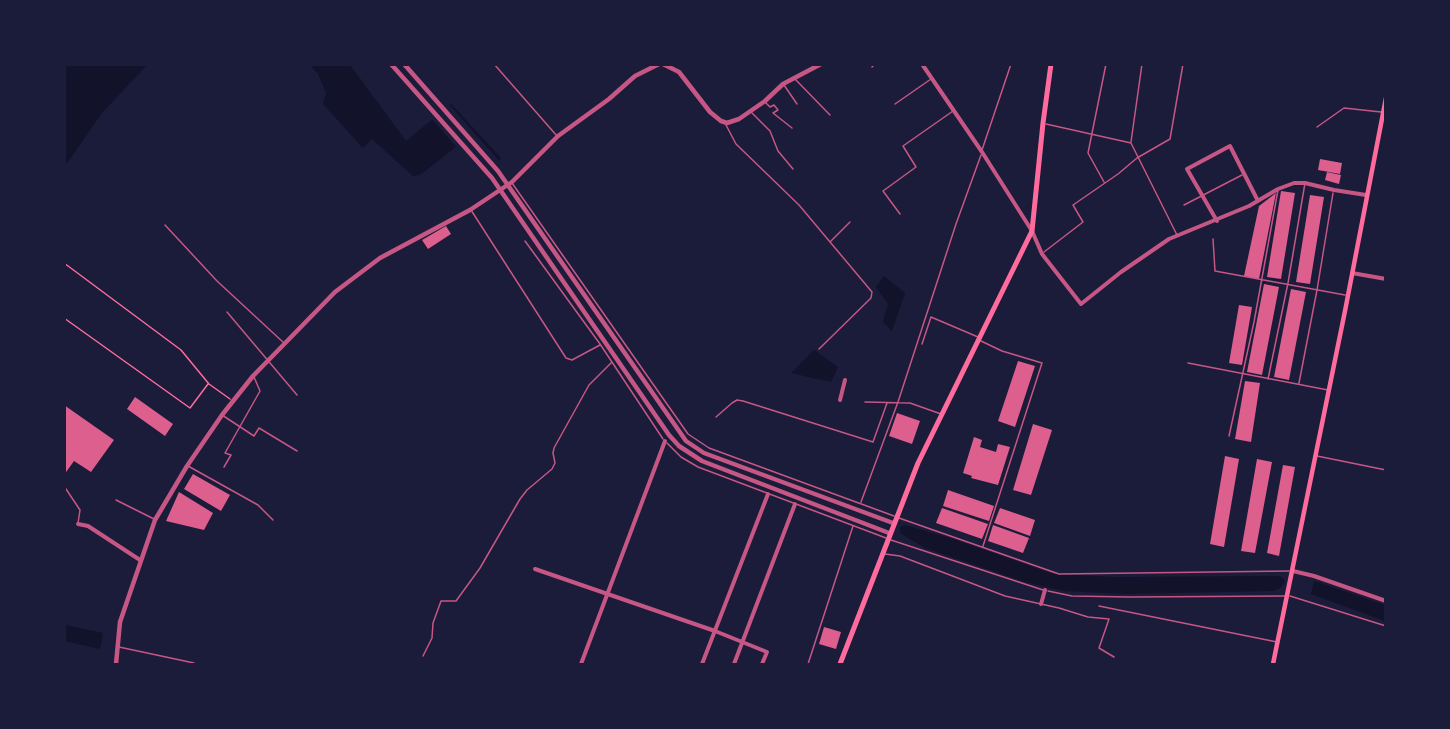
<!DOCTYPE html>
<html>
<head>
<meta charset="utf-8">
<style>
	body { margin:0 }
	#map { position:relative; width:1450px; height:729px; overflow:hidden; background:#1b1b3a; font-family:"Varela Round",sans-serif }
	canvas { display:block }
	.frame { position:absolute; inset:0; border:66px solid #1b1b3a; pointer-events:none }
</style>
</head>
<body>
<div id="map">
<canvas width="1450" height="729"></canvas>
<div class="frame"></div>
</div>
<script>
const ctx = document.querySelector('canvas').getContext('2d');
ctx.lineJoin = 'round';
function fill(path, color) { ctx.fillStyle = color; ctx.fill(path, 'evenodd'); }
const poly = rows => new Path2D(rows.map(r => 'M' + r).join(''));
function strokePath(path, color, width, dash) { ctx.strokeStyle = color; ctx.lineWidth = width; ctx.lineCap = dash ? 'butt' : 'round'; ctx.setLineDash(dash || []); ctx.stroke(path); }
fill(poly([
	[65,64,147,65,102,113,65,166],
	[310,65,350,65,406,141,451,104,501,158,491,170,467,147,458,145,420,175,413,176,372,139,363,148,323,104,326,93,318,74],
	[884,276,905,293,892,331,883,322,888,304,876,287],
	[814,350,838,367,831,382,791,373],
	[905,525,953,539,1053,574,1114,577,1280,576,1284,579,1285,582,1280,588,1273,591,1125,594,1064,591,1025,582,925,548,900,533,900,527],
	[1314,581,1385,605,1385,621,1311,594],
	[65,625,103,633,100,649,65,641]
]), '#12122b');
fill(poly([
	[448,103,501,163,493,172,490,173,480,168,466,149,458,149,430,117]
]), '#1b1b3a');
fill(poly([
	[1320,159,1342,163,1340,174,1318,170],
	[1327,172,1341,175,1339,184,1325,180],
	[1281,191,1295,193,1281,279,1267,277],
	[1276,193,1259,279,1244,276,1259,206],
	[1310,195,1324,197,1310,284,1296,282],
	[446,226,451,234,428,249,422,240],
	[1264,284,1279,287,1262,375,1247,372],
	[1291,289,1306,292,1289,380,1274,377],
	[1239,305,1252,307,1242,365,1229,363],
	[1018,361,1035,366,1015,427,998,421],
	[1245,381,1260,383,1251,442,1235,439],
	[135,397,173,424,165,436,127,409],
	[64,405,114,440,91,472,74,461,64,475],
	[897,413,920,421,912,444,889,436],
	[1033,424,1052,430,1031,495,1013,490],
	[974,437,982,440,980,447,996,452,998,444,1010,447,998,485,971,478,972,476,963,473],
	[1225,456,1239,459,1224,547,1210,544],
	[1257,459,1272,462,1255,553,1241,551],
	[1283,465,1295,467,1279,556,1267,553],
	[193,474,230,495,221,511,184,489],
	[948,490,994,506,989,521,943,506],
	[179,492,213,513,204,530,166,521],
	[942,508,988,524,982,539,936,523],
	[1000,508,1035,520,1030,536,994,523],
	[993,525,1029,538,1023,553,988,541],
	[824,627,841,632,836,649,819,644]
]), '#dd5f8e');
strokePath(poly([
	[64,263,181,350,209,384,230,399],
	[64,318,190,408,208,384]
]), '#ff6b9d', 1.5);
strokePath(poly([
	[494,64,557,136],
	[872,67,875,64],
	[795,79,830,115],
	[784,85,797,104],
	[765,102,770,107,774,105,778,110,773,113,792,128],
	[895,104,931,79],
	[751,112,770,131,778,151,793,169],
	[1046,124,1131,143,1177,235],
	[726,125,736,144,799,205,872,292,871,298,819,349],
	[1317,127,1344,108,1381,112],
	[1131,142,1142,64],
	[982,150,1011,64],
	[1104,182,1088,153,1106,64],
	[512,183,688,434,709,448,894,516],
	[1184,205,1242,175],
	[471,210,566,358,572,360,600,345],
	[900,214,883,191,916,167,903,146,953,111],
	[165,225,217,281,284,343],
	[1213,239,1215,271,1345,295],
	[525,241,600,344,663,439],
	[830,242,850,222],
	[1044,252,1083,222,1073,205,1118,174,1137,158,1170,139,1183,64],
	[227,312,297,395],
	[981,341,1002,351,1042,363,983,546],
	[922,344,931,317,978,337],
	[1188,363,1328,390],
	[1268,379,1288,283,1305,183],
	[1299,383,1317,290,1333,193],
	[865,402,910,403,941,414],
	[222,415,254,436,259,428,297,451],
	[716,417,732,403,737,400,743,401,873,442,887,403],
	[1229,436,1254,322,1278,190],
	[667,443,681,457,698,467,886,538],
	[1317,456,1386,470],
	[188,466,258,505,273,520],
	[224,467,231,455,225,453,260,391,254,377],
	[64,486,80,510,78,523],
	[116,500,154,519],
	[861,502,898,402,956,224,981,155],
	[899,518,1059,574,1289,571],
	[891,540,1043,590],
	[885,554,900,556,1005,596,1059,608,1088,617,1109,619,1099,648,1114,657],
	[1048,591,1072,596,1129,597,1285,596],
	[1290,596,1386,626],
	[1099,606,1277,642],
	[119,647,194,663],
	[423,656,432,638,433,623,441,601,456,601,480,568,520,499,527,490,552,469,555,463,553,453,554,448,589,385,612,362],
	[808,664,853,526]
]), '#c65784', 1.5);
strokePath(poly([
	[922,64,982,152,1032,231,1042,254,1081,304,1121,272,1169,239,1249,206,1278,189,1294,183,1305,183,1334,190,1366,195],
	[1217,221,1187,169,1230,146,1258,201],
	[1352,273,1386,279],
	[840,400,845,380],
	[78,524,88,526,140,560],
	[535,569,715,631,767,652,762,664],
	[1293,571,1314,576,1386,601],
	[1041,604,1045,590],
	[581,664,665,441],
	[702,664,768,494],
	[734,664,795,504]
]), '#c65784', 4);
strokePath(poly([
	[391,64,492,178,669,435,679,446,702,461,889,533],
	[404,64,498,171,686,441,704,453,893,523],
	[663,64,679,72,710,112,721,121,727,123,739,119,765,101,783,84,821,64],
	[116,664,120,622,155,520,187,466,222,415,253,376,335,292,380,258,470,210,512,182,558,136,609,99,635,76,659,64]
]), '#c65784', 4.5);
strokePath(poly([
	[1273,664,1345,311,1386,98]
]), '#ff6b9d', 4.5);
strokePath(poly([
	[840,664,918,463,1032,231,1043,123,1051,64]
]), '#ff6b9d', 5);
</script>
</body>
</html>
